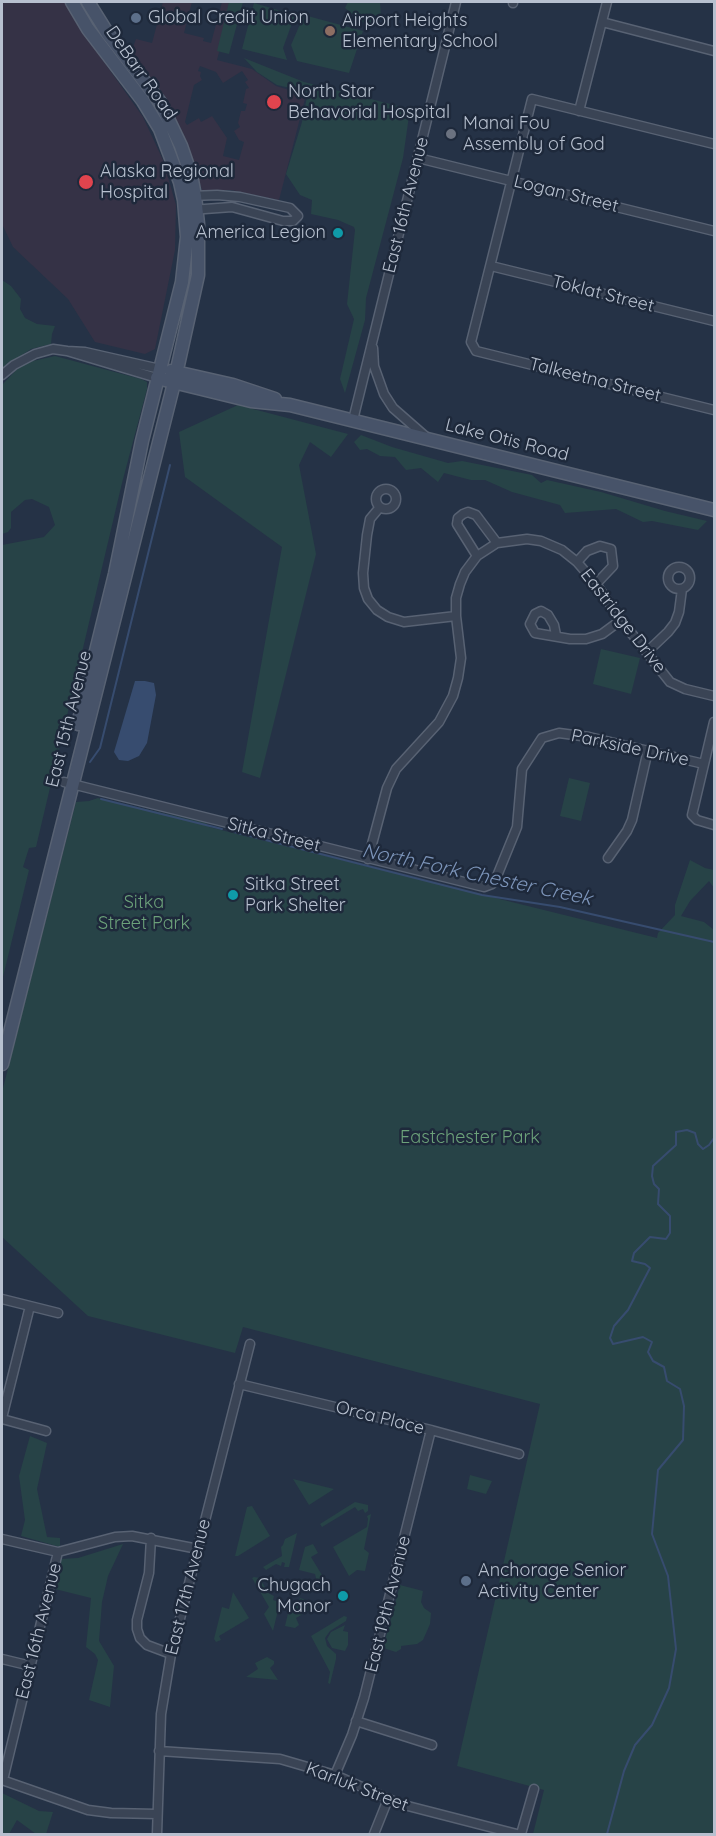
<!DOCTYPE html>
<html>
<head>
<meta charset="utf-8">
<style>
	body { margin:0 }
	#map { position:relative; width:716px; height:1836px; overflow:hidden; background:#253246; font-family:Quicksand,sans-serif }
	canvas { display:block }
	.frame { position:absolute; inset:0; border:3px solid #b7c0cf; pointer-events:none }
</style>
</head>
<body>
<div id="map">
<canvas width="716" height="1836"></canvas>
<div class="frame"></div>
</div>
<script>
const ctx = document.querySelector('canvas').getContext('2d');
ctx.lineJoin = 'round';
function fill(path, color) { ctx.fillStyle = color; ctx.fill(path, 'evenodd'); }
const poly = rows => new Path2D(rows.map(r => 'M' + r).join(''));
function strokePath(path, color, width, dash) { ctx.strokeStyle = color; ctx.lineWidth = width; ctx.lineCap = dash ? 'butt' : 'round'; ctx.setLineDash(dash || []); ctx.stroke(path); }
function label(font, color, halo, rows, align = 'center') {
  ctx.font = font + ' Quicksand,sans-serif'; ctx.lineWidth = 5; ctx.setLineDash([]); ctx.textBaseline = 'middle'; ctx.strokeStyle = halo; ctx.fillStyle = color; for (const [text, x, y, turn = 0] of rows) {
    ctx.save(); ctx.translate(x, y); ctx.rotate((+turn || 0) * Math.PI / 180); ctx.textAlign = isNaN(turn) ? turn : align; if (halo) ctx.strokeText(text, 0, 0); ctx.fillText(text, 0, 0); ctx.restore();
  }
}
fill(poly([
	[2,2,66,2,75,21,143,117,163,160,176,205,175,250,155,349,145,354,95,342,68,299,13,247,2,224],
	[163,2,192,2,184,33,204,38,203,41,211,43,222,2,232,2,217,60,252,69,276,86,306,95,279,200,231,190,202,190,182,131,166,100,131,53,136,39,152,43],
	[200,66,216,72,223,83,242,71,248,80,245,82,249,88,246,89,243,103,247,104,245,111,241,111,238,123,240,127,234,131,239,140,244,142,239,160,223,156,227,138,212,116,201,122,199,118,187,125,185,122,194,85,202,80,200,76,201,72,198,71]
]), '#353246');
fill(poly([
	[229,2,243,2,229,54,217,51],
	[348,2,380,2,381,17,374,16,372,25,362,22,345,8],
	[254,3,295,15,283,48,287,60,242,49],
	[304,15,363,31,349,73,297,61,291,45],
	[244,58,304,82,410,109,403,158,366,298,365,320,345,393,340,379,354,319,347,304,355,230,354,227,338,220,311,214,312,200,300,195,286,174,302,122,308,92,277,85,257,72],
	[2,280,11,286,21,299,20,309,25,318,37,324,55,326,52,334,51,344,31,349,2,368],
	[55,356,141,379,147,382,147,389,122,483,36,847,29,848,23,867,29,870,2,981,2,545,44,537,55,525,49,507,32,499,25,500,11,512,11,528,8,532,2,534,2,385,19,367,33,361],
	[238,405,348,434,331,457,310,442,299,465,316,554,260,778,242,772,282,547,185,477,179,432],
	[361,435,392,447,448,463,462,461,532,475,541,483,547,480,601,492,665,511,707,521,698,530,652,521,643,522,616,509,565,513,560,505,512,492,485,480,471,480,444,473,438,482,421,468,406,470,395,457,380,456,367,449,360,450,354,442],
	[601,649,640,658,631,694,593,684],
	[569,778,590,783,581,821,560,816],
	[98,798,206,823,209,827,657,938,658,933,675,915,675,905,690,860,705,868,714,870,714,888,709,881,690,901,681,916,704,922,714,930,714,1834,533,1834,544,1790,457,1766,540,1404,243,1327,235,1353,88,1316,2,1237,2,1092,76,802,89,801],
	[30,1436,47,1443,37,1489,47,1537,60,1538,60,1547,21,1536,25,1520,19,1476],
	[470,1475,492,1481,486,1494,467,1489],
	[293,1479,334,1489,309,1505],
	[355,1502,368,1505,368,1511,365,1513,363,1509,358,1511,355,1507,322,1527,320,1524],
	[252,1506,270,1536,238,1556,235,1556,247,1507],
	[371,1514,364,1549,369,1553,365,1571,357,1570,349,1576,333,1547,367,1527,368,1519,367,1516],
	[297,1533,289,1567,284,1567,285,1563,282,1562,281,1566,276,1564,266,1570,263,1567,282,1556,281,1547,283,1545,285,1539],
	[123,1544,108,1576,102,1602,99,1641,114,1666,110,1707,89,1700,98,1660,95,1654,86,1647,91,1598,55,1589,61,1559,78,1558],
	[313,1544,318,1553,311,1557,328,1585,317,1583,315,1574,299,1570,305,1547],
	[254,1577,260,1578,268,1593,274,1596,273,1600,276,1601,277,1597,281,1598,273,1631,264,1614,269,1607,252,1578],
	[400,1585,423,1591,421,1602,424,1608,431,1613,430,1624,423,1640,417,1644,401,1646,401,1649,396,1652,383,1648],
	[233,1592,249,1618,219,1636,221,1640,216,1642,214,1639,222,1607,229,1609],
	[300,1598,320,1604,296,1618,299,1625,295,1628,285,1626,291,1601,298,1602],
	[344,1616,347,1617,346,1621,330,1631,325,1638,327,1646,336,1654,336,1659,330,1684,328,1683,330,1672,311,1636],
	[345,1625,343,1631,348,1632,348,1645,345,1651,332,1648,327,1639,331,1632],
	[267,1657,274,1661,274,1664,270,1668,278,1680,246,1677,258,1669,255,1663],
	[2,1793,39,1811,53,1812,46,1834,36,1834,17,1820,9,1834,2,1834]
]), '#274347');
fill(poly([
	[135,681,145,681,154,683,156,695,147,743,139,756,128,761,119,760,114,752]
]), '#374c6f');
strokePath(poly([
	[90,762,100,748,170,465],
	[101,799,222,829],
	[234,832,482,895,560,907,714,942],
	[607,1834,624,1771,635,1745,652,1725,669,1688,676,1649,668,1576,652,1534,658,1470,683,1440,684,1406,680,1389,667,1381,664,1367,653,1361,648,1352,652,1342,643,1337,613,1344,610,1338,614,1326,628,1310,650,1268,645,1264,632,1261,634,1253,650,1237,666,1239,670,1233,670,1216,658,1204,659,1189,654,1184,652,1176,653,1166,676,1145,676,1132,687,1130,695,1133,698,1144,703,1149,709,1145,714,1138]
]), '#374c6f', 2);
const minor = poly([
	[513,3,513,2],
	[602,22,714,51],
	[579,111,607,2],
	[714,144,532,99,471,342,476,351,714,410],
	[418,158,714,231],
	[191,196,217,195,240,197,290,208,298,216,293,221,283,221,232,207,191,210],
	[491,266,714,321],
	[373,348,374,366,384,394,393,408,425,436],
	[2,375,14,365,35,354,53,349,67,351],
	[157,378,67,351,85,352,160,369],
	[353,420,456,2],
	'376 499a10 10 0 1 1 20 0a10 10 0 1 1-20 0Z',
	[380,507,370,519,367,535,363,573,364,588,368,599,377,610,388,617,404,622,456,616],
	[477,556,457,524,458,518,463,514,468,512,476,515,497,543],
	[577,562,587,551,600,546,611,549,613,566,596,584],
	'668 578a11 11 0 1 1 22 0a11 11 0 1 1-22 0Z',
	[556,635,554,625,548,615,541,611,535,614,530,624,535,633,570,639,586,639,602,634,621,620],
	[647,652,668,632,675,623,679,612,682,589],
	[714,722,692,815,697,820,714,825],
	[64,782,484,887,492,884,497,876,517,827,522,769,542,738,559,733,589,737,704,764],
	[608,858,627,831,632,820,648,750],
	[368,859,387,788,396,769,439,722,453,696,458,678,461,658,456,616,456,598,460,584,465,572,477,556,497,543,527,539,541,541,562,550,577,562,596,584,621,620,670,682,685,689,714,696],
	[2,1299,58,1313],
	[239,1384,431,1430,519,1454],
	[2,1418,30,1306],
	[2,1419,46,1431],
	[151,1538,149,1573,137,1620,137,1629,140,1638,147,1645,171,1654],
	[2,1539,58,1552,115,1537,132,1536,198,1549],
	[2,1659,31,1666],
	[356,1721,432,1745],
	[159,1751,280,1759,335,1775,400,1804,517,1834],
	[335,1775,352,1735,364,1698,431,1430],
	[2,1780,88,1810,111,1813,157,1814],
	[3,1780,58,1552],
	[157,1834,161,1714,171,1654,250,1344],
	[374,1834,388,1799],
	[521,1834,534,1789]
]);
const secondary = poly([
	[72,2,88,29,143,101,160,129,180,182,184,200,187,237,182,282,142,441,115,574,78,724],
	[171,371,233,385,275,399],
	[157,378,251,401,290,405,714,510],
	[2,1064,174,383,198,275,198,224,195,196,191,175,181,146,160,102,108,34,88,2]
]);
strokePath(minor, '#586273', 11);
strokePath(secondary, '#586273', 15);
strokePath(minor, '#3a4455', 8);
strokePath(secondary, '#475369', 12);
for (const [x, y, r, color] of [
	[136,18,6,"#5c6f8a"],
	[330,31,6,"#8d6e63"],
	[274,102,8,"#e0444e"],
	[451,134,6,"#6b7280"],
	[86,182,8,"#e0444e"],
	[338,233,6,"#0f9aa8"],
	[233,895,6,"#0f9aa8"],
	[466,1581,6,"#5c6f8a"],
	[343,1596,6,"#0f9aa8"]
]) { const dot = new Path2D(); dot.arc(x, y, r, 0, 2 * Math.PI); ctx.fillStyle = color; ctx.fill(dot); strokePath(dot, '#1e293b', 2); }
label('18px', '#b7c0cf', '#1e293b', [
	["Global Credit Union",148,18],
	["Airport Heights",342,21],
	["Elementary School",342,42],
	["North Star",288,92],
	["Behavorial Hospital",288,113],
	["Manai Fou",463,124],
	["Assembly of God",463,145],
	["Alaska Regional",100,172],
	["Hospital",100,193],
	["America Legion",326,233,"right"],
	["Sitka Street",245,885],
	["Park Shelter",245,906],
	["Anchorage Senior",478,1571],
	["Activity Center",478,1592],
	["Chugach",331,1586,"right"],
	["Manor",331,1607,"right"]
], 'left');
label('18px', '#b7c0cf', '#1e293b', [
	["DeBarr Road",141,73,55],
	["Logan Street",566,194,14],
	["East 16th Avenue",406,205,-76],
	["Toklat Street",603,294,14],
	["Talkeetna Street",595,380,14],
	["Lake Otis Road",507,440,14],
	["Eastridge Drive",623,621,52],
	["East 15th Avenue",69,719,-76],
	["Parkside Drive",630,748,12],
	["Sitka Street",274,835,14],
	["Orca Place",380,1418,14],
	["East 17th Avenue",188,1587,-76],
	["East 19th Avenue",388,1604,-76],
	["East 16th Avenue",39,1631,-76],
	["Karluk Street",357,1787,21]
]);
label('18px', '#6ca27a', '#1e293b', [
	["Sitka",144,903],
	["Street Park",144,924],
	["Eastchester Park",470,1138]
]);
label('italic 20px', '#7c94b9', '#1e293b', [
	["North Fork Chester Creek",477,875,12]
]);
</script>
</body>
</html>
